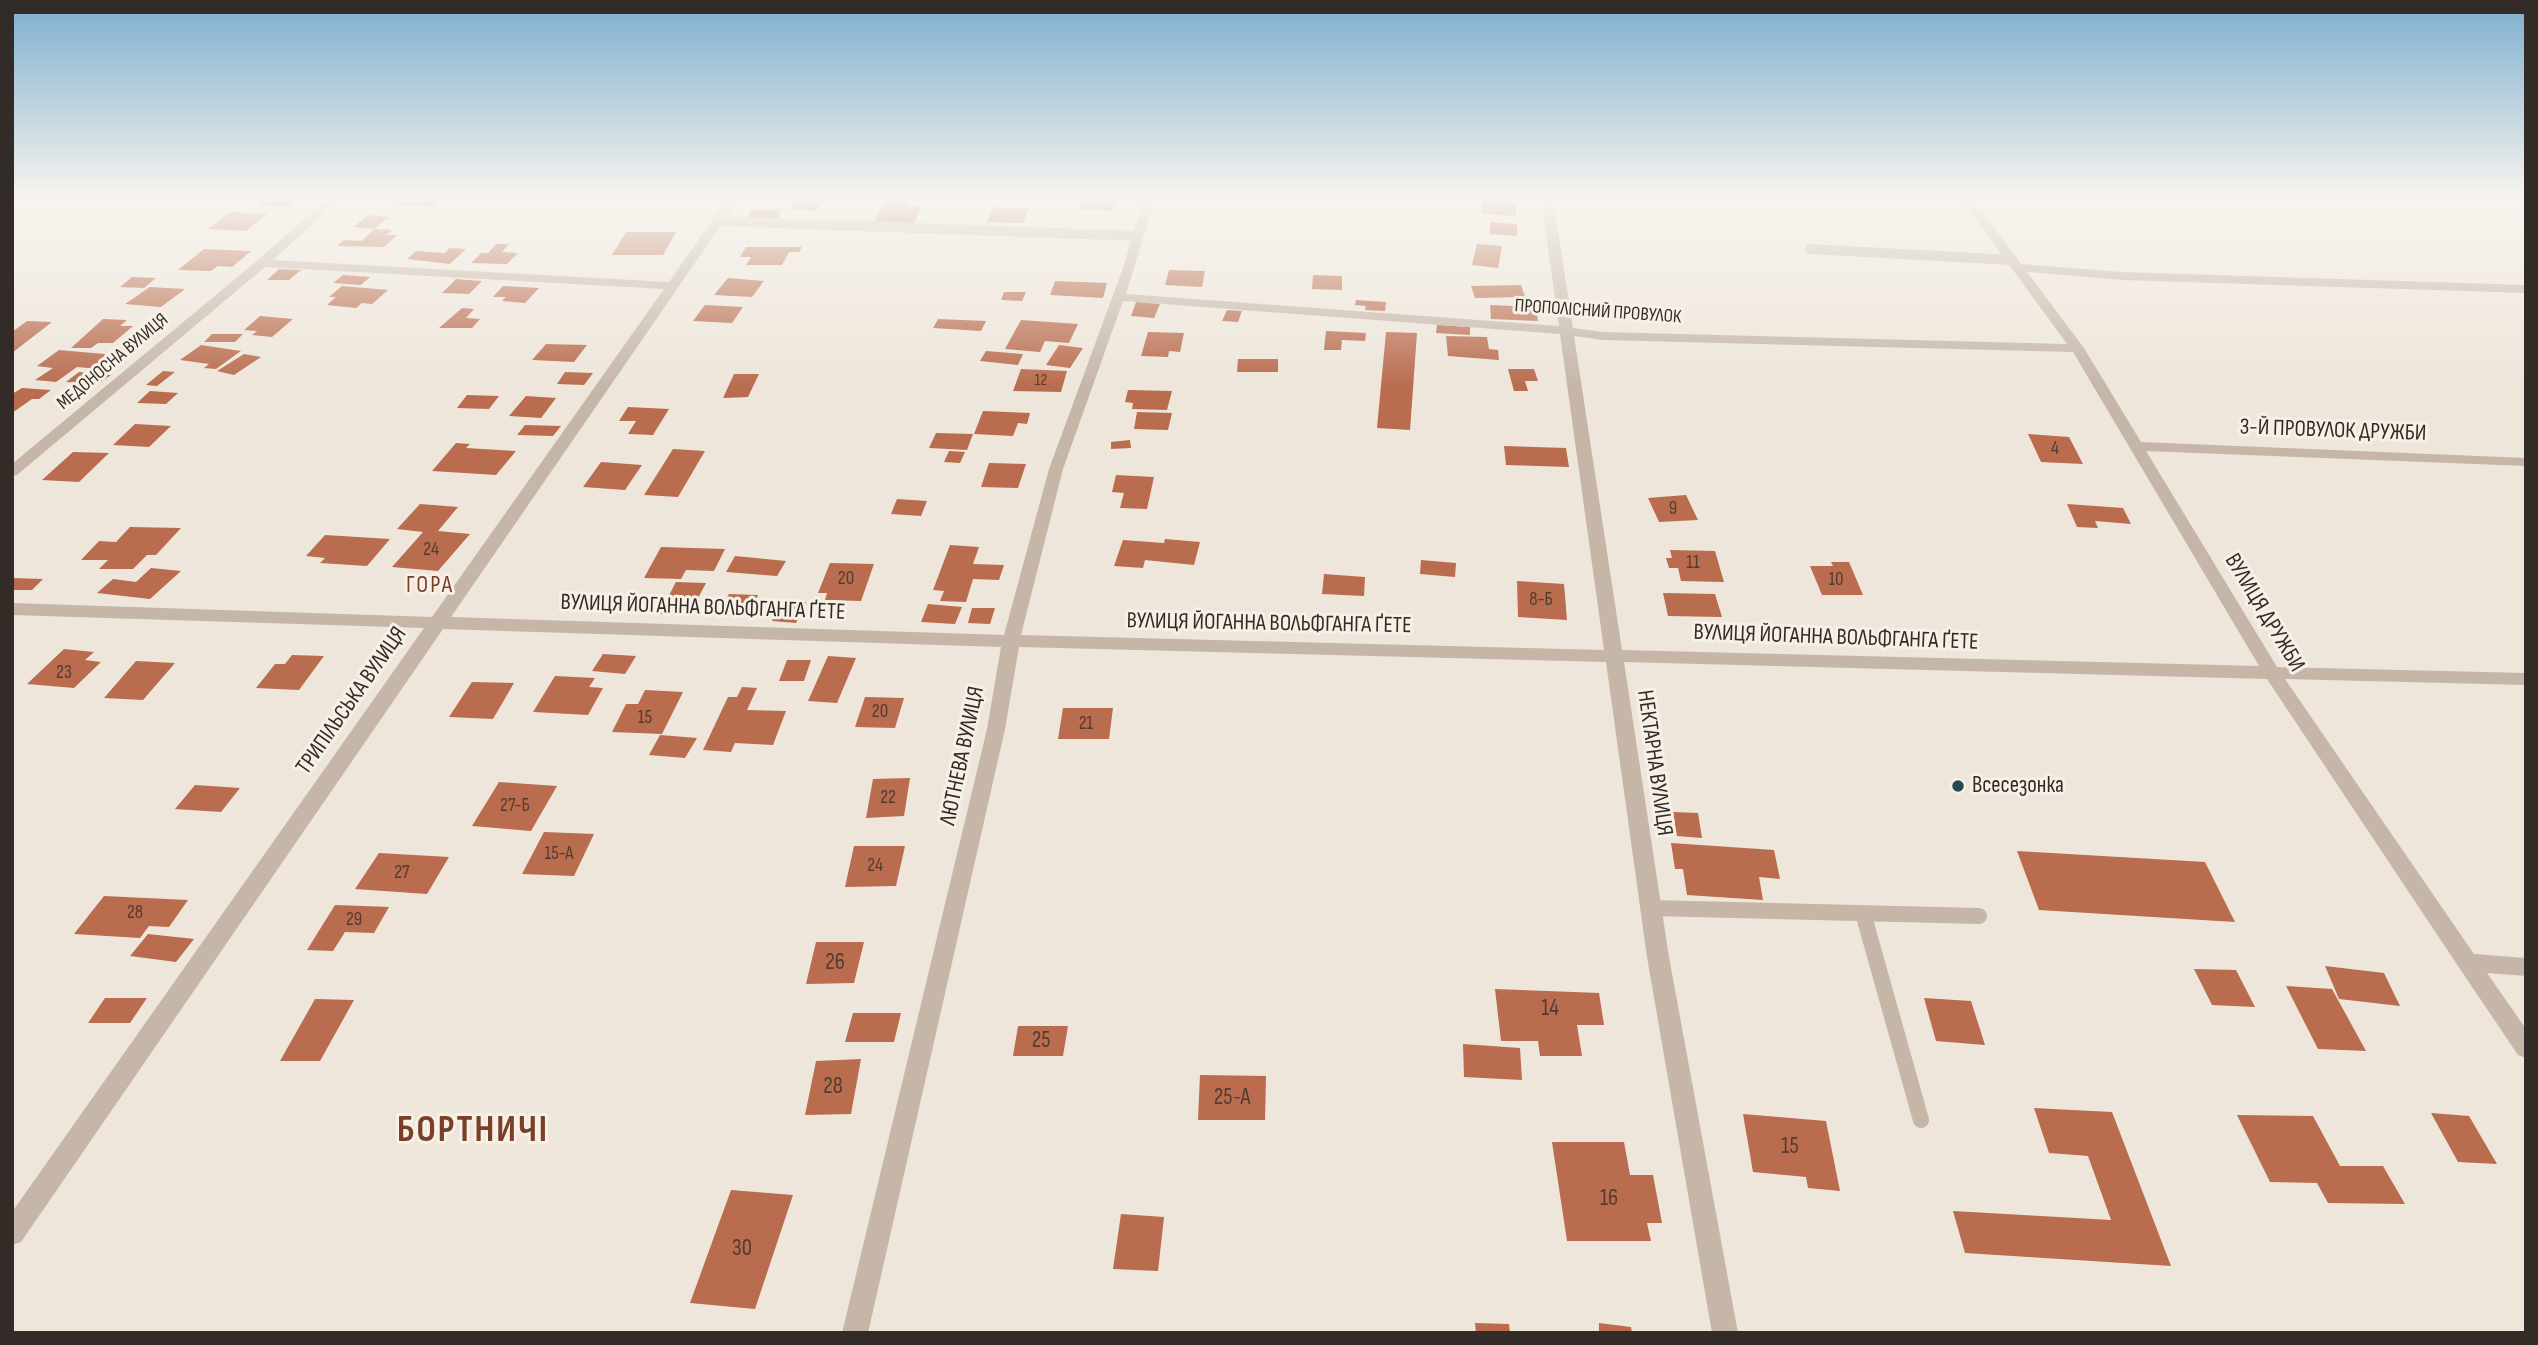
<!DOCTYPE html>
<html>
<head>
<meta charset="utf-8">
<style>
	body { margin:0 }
	#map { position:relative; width:2538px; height:1345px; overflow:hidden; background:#eee6db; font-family:"Sofia Sans Condensed",sans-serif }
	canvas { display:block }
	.frame { position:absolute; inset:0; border:14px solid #332b27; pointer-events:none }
</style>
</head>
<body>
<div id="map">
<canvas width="2538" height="1345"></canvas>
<div class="frame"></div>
</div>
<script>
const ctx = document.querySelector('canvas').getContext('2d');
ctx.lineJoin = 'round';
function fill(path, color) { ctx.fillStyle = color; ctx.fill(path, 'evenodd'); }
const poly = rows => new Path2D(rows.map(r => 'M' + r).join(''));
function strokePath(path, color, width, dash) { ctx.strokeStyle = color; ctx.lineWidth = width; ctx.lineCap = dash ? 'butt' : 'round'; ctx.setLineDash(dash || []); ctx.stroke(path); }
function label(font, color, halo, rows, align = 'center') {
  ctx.font = font + ' "Sofia Sans Condensed",sans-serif'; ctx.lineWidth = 6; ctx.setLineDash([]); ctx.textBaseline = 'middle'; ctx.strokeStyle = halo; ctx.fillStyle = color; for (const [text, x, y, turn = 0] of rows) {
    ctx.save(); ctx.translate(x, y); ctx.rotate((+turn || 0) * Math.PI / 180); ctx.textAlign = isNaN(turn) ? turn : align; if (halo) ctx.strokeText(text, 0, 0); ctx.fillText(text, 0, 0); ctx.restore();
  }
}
fill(poly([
	[267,199,299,199,289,207,259,206],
	[401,199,439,199,431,207,394,205],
	[797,199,825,199,816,211,789,209],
	[886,199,909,199,906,205,922,206,914,223,874,222],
	[1083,199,1118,199,1112,211,1078,209],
	[1482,200,1517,202,1516,216,1482,214],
	[994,207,1029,208,1023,223,987,222],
	[782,209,778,218,747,218,751,210],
	[230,212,267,214,246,231,208,229],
	[369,215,389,217,374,229,353,227],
	[1490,222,1517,224,1517,236,1490,234],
	[375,229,392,230,387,235,397,235,384,247,337,246,344,240,361,241],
	[626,232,676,232,663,255,612,255],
	[496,244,509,244,502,252,518,253,507,264,471,263,481,253,488,253],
	[1477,244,1502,246,1498,268,1472,265],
	[746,247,802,247,799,252,789,252,782,265,746,265,751,257,740,257],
	[449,248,466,249,450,264,407,259,416,251,445,253],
	[204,249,251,251,232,267,218,266,211,271,178,270],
	[279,269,301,270,289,280,267,280],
	[1169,270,1205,271,1202,287,1165,285],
	[343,275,370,277,361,285,333,283],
	[1313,275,1342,276,1342,290,1312,289],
	[132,277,156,278,144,288,120,287],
	[728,278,764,281,752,297,714,295],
	[456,279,482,281,469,294,442,293],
	[1055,281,1107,283,1103,298,1050,295],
	[1521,285,1525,297,1475,298,1471,286],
	[342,286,388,290,372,304,362,303,356,308,327,305,336,297,329,297],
	[503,286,539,288,525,303,502,301,506,297,493,297],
	[150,287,185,289,161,307,125,304],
	[1004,292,1026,292,1022,301,1001,300],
	[1356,300,1386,302,1385,311,1365,310,1366,306,1355,305],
	[1136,302,1160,304,1154,318,1131,316],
	[705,305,743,307,732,323,693,321],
	[1490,305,1536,307,1538,321,1491,319],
	[462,308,474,309,466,318,480,319,472,328,439,328],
	[1227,310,1242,311,1238,322,1222,321],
	[260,316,293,319,272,337,252,335,257,331,244,330],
	[103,319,127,320,120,326,133,326,113,343,98,343,91,348,71,348],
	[938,319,986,321,981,331,933,328],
	[1021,320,1078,324,1069,343,1045,341,1040,352,1005,349],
	[27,321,52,322,12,353,12,332],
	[1437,325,1470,327,1470,335,1436,333],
	[1326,331,1366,333,1365,341,1342,340,1341,350,1324,350],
	[1148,332,1184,333,1180,352,1169,351,1168,357,1141,356],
	[1386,332,1417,333,1410,430,1377,428],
	[212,334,243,334,235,342,204,342],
	[1446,336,1487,337,1489,349,1498,350,1499,360,1448,356],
	[546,344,587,345,574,362,532,360],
	[201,345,241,351,216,369,204,368,209,364,180,360],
	[1059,345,1083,348,1070,368,1046,365],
	[59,350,116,355,98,369,77,367,56,382,35,380,53,368,37,366],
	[986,351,1023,354,1018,365,980,361],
	[244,354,261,357,234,375,217,371],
	[1238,359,1278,359,1278,372,1237,372],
	[1021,369,1067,371,1061,392,1013,391],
	[1508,369,1534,369,1538,381,1525,381,1528,391,1514,391],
	[163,371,175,372,157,386,146,385],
	[79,372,111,375,98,384,66,382],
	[565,372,593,373,584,385,557,384],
	[734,374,759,374,748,397,723,398],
	[22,388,51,390,39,399,32,399,12,413,12,394],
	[1128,390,1172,391,1167,410,1132,409,1133,403,1125,402],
	[150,391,178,393,166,404,137,403],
	[467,395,499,396,489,409,457,408],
	[526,396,556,398,541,418,509,416],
	[628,407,669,409,653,435,628,434,636,421,619,421],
	[983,411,1030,413,1027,424,1018,423,1013,436,974,434],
	[1137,412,1172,413,1168,430,1134,429],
	[135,424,171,426,149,447,113,445],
	[525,425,561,426,553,436,517,435],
	[936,433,973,434,967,450,929,448],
	[2028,434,2069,437,2083,464,2041,462],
	[1130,440,1131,448,1111,449,1111,442],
	[456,443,470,444,466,448,516,451,496,475,432,471],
	[1504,446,1566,448,1569,467,1506,465],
	[673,449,705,451,678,497,644,495],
	[949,451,965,452,960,463,944,462],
	[73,452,109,453,79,482,42,480],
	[601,462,642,465,625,490,583,487],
	[989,463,1026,464,1018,488,981,487],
	[1116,475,1154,477,1147,509,1120,508,1124,493,1112,492],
	[1686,495,1698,520,1659,522,1648,498],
	[897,499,927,501,921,516,891,514],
	[420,504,458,507,438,531,470,534,438,571,392,567,423,532,397,529],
	[2067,504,2123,508,2131,524,2095,521,2098,528,2077,527],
	[130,527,181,528,156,555,147,555,133,569,99,569,108,560,81,560,99,541,116,542],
	[325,535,390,539,367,566,320,563,325,558,306,556],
	[1165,539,1200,542,1194,565,1145,560,1143,568,1114,566,1123,540,1164,543],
	[950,545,979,547,973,564,1004,565,999,580,973,579,966,602,940,601,944,591,933,590],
	[661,547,725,549,714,571,686,570,681,579,644,578],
	[1670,550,1715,551,1724,582,1681,581,1678,568,1669,568,1666,558,1672,558],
	[735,556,786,561,777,576,726,572],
	[1421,560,1456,563,1455,577,1420,574],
	[1831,562,1849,562,1863,595,1822,595,1810,566,1833,566],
	[830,563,874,564,861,601,825,600,827,593,818,593],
	[151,568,181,571,150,599,97,593,113,579,136,582],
	[1324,574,1365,577,1364,596,1322,594],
	[12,578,43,579,32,590,12,590],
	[1517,581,1564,584,1567,620,1518,617],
	[676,582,706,583,689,615,659,614],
	[1663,593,1715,594,1722,617,1668,616],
	[729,594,758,595,749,616,718,615],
	[782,600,806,602,796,623,772,621],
	[928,604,962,607,955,624,921,622],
	[972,608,995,608,990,624,968,623],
	[64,649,94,652,85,660,101,662,74,688,27,684],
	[603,654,636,656,625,674,592,671],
	[292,655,324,656,299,690,256,688,275,664,285,664],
	[828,656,856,658,837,703,808,701],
	[787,660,811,660,804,681,779,681],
	[136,661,175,663,143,700,104,698],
	[555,676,595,678,589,687,603,688,588,715,533,712],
	[472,682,514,683,493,719,449,717],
	[742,687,757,688,747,710,786,711,773,745,735,743,731,752,703,750,728,697,737,697],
	[645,690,683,692,662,734,612,732,626,704,638,704],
	[865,697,904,698,895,728,855,727],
	[1063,708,1113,708,1109,739,1058,739],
	[660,735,697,738,685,758,649,755],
	[910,778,904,816,866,818,873,779],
	[499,782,557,786,531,831,472,826],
	[195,785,240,788,221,812,175,809],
	[1673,812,1698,813,1702,838,1677,836],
	[544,832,594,834,574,876,522,874],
	[1671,843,1774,850,1780,879,1759,877,1763,900,1687,895,1683,869,1675,869],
	[854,846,905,846,896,886,845,887],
	[2017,851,2205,862,2235,922,2039,910],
	[379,853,449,857,427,894,355,889],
	[104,896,188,900,169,927,149,926,140,938,74,934],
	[335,905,389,907,374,933,345,932,333,951,307,950],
	[148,934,194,939,176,962,130,956],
	[816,942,864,942,854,983,806,984],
	[2325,966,2384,973,2400,1006,2339,999],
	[2194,969,2236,970,2255,1007,2212,1005],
	[2286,986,2332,989,2366,1051,2318,1049],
	[1495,989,1599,993,1604,1025,1577,1025,1582,1056,1540,1056,1538,1041,1501,1041],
	[105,998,147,998,130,1023,88,1023],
	[1924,998,1971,1001,1985,1045,1936,1041],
	[315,999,354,1000,320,1061,280,1061],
	[853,1013,901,1013,894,1042,845,1042],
	[1018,1026,1068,1026,1063,1056,1013,1056],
	[1463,1044,1520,1048,1522,1080,1464,1077],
	[861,1059,851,1114,805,1115,816,1061],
	[1200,1075,1266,1076,1265,1120,1198,1120],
	[2034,1108,2112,1112,2171,1266,1965,1253,1953,1211,2111,1220,2088,1156,2049,1153],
	[2431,1113,2469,1116,2497,1164,2458,1162],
	[1743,1114,1826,1121,1840,1191,1808,1188,1806,1177,1753,1172],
	[2237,1115,2313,1116,2340,1166,2383,1166,2405,1204,2328,1203,2317,1183,2270,1182],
	[1552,1142,1624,1142,1630,1175,1653,1175,1662,1223,1647,1223,1651,1241,1567,1241],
	[731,1190,793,1195,755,1309,690,1303],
	[1121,1214,1164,1217,1158,1271,1113,1269],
	[1475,1323,1509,1324,1510,1333,1476,1333],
	[1599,1323,1631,1327,1632,1333,1599,1333]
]), '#b96c4e');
strokePath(poly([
	[720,221,1138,236],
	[1810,249,2013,260]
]), '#c5b6a8', 10);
strokePath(poly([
	[1651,908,1979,916],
	[1863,913,1921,1120]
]), '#c5b6a8', 16);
fill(poly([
	[327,199,340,199,273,260,669,282,727,199,739,199,451,617,1004,635,1049,469,1123,268,1143,199,1155,199,1126,294,1559,326,1541,199,1553,199,1573,328,1603,332,2067,344,1961,199,1973,199,2021,264,2122,272,2526,285,2526,293,2122,280,2027,272,2084,348,2141,442,2526,458,2526,466,2146,451,2277,667,2526,673,2526,685,2285,679,2474,954,2526,958,2526,976,2487,973,2526,1029,2526,1058,2518,1055,2460,969,2267,679,1624,662,1669,957,1738,1333,1712,1333,1647,957,1606,662,1019,647,1005,729,868,1333,842,1333,987,729,1001,647,443,629,21,1242,12,1245,12,1212,424,628,12,615,12,603,432,617,664,289,265,267,17,475,12,476,12,464,258,260,327,199],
	[1123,301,1560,334,1604,650,1021,635,1063,469,1123,301],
	[1574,336,1603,340,2073,352,2259,666,1622,650,1574,336]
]), '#c5b6a8');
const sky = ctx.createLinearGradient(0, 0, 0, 387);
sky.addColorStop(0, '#7daece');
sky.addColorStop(0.51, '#f7f4ef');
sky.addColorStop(1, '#f7f4ef00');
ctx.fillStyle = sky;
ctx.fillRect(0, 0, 2538, 387);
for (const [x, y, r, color] of [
	[1958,786,7,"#214b50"]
]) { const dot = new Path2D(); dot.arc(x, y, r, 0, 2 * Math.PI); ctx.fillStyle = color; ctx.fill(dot); strokePath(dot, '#f7f0e6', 2.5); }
label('16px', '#543b31', null, [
	["12",1041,381]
]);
label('19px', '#332b27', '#f7f0e6', [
	["ПРОПОЛІСНИЙ ПРОВУЛОК",1598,312,4],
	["МЕДОНОСНА ВУЛИЦЯ",113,362,-40]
]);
label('19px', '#543b31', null, [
	["4",2055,449],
	["9",1673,509],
	["24",431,550],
	["11",1693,563],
	["20",846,579],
	["10",1836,580],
	["8-Б",1541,600],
	["23",64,673],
	["20",880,712],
	["15",645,718],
	["21",1086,724],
	["22",888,798],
	["27-Б",515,806],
	["15-А",559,854],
	["24",875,866],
	["27",402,873],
	["28",135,913],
	["29",354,920]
]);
label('23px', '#332b27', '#f7f0e6', [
	["3-Й ПРОВУЛОК ДРУЖБИ",2333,431,2],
	["ВУЛИЦЯ ЙОГАННА ВОЛЬФГАНГА ҐЕТЕ",703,608,2],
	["ВУЛИЦЯ ДРУЖБИ",2264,613,59],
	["ВУЛИЦЯ ЙОГАННА ВОЛЬФГАНГА ҐЕТЕ",1269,624,1],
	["ВУЛИЦЯ ЙОГАННА ВОЛЬФГАНГА ҐЕТЕ",1836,638,2],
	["ТРИПІЛЬСЬКА ВУЛИЦЯ",352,701,-55],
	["ЛЮТНЕВА ВУЛИЦЯ",963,756,-78],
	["НЕКТАРНА ВУЛИЦЯ",1654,763,82]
]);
label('23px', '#332b27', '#f7f0e6', [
	["Всесезонка",1972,786]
], 'left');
label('23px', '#543b31', null, [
	["26",835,963],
	["14",1550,1009],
	["25",1041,1041],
	["28",833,1087],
	["25-А",1232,1098],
	["15",1790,1147],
	["16",1609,1199],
	["30",742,1249]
]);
ctx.letterSpacing = '2px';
label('24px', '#793f29', '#f7f0e6', [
	["ГОРА",430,586]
]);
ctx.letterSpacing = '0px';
ctx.letterSpacing = '2px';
label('bold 37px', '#793f29', '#f7f0e6', [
	["БОРТНИЧІ",473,1132]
]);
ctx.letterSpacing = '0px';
</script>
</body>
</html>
